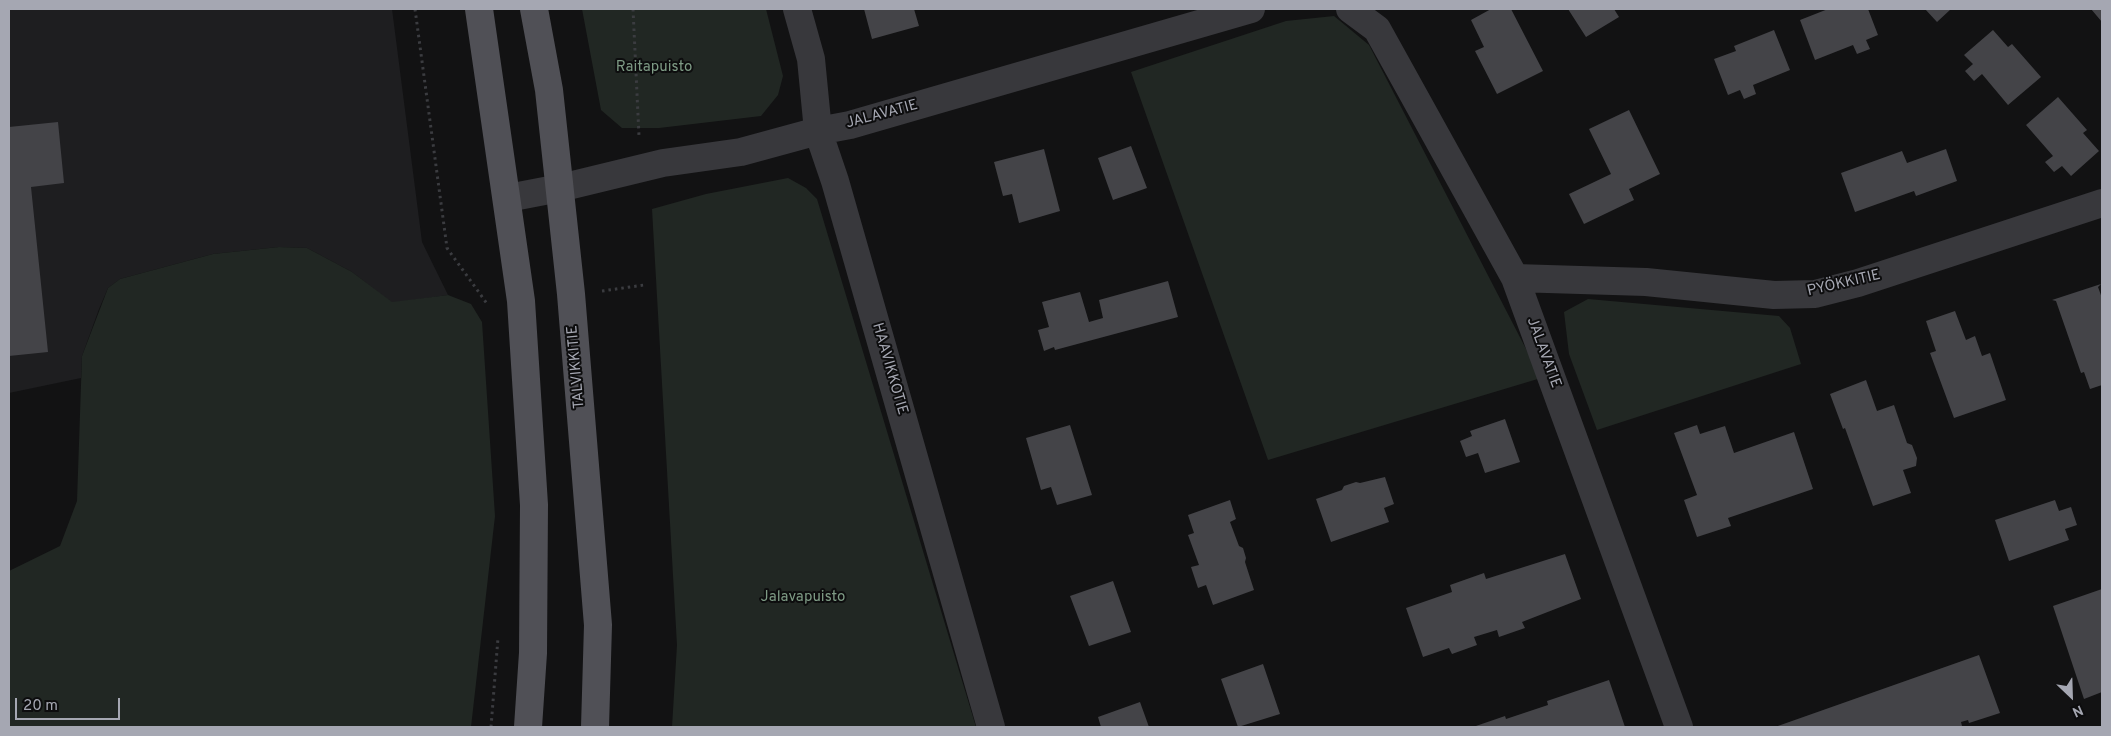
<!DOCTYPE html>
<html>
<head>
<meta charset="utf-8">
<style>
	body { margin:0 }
	#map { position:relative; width:2111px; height:736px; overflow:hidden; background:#121213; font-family:Overpass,sans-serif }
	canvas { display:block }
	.frame { position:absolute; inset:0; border:10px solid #a5a7b2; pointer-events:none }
	.north { position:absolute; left:2046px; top:671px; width:50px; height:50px; -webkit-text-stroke:4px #0d0d0e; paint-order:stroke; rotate:156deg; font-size:14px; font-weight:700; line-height:20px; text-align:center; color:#a5a7b2 }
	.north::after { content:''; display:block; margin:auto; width:18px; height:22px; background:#a5a7b2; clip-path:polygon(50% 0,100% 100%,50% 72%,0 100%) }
	.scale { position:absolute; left:15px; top:698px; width:105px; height:22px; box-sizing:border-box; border:2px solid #a5a7b2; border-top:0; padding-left:6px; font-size:15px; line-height:18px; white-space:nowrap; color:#a5a7b2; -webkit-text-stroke:4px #0d0d0e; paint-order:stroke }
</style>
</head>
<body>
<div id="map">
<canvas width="2111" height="736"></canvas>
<div class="frame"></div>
<div class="north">N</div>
<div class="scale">20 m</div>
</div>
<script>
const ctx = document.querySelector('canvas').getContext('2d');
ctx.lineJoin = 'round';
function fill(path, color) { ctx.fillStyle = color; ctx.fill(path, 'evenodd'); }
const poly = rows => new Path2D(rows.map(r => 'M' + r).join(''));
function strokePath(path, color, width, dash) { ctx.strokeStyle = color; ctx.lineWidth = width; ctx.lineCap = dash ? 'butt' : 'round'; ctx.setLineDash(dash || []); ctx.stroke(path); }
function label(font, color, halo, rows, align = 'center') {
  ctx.font = font + ' Overpass,sans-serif'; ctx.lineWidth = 4; ctx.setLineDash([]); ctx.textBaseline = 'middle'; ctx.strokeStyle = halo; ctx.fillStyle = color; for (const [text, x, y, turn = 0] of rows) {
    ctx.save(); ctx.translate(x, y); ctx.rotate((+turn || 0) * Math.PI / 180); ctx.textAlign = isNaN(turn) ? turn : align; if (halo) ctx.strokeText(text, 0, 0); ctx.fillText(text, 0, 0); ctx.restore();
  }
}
fill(poly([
	[9,9,392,9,422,242,448,295,392,303,352,272,307,248,279,247,213,254,120,279,108,288,99,309,82,356,81,378,9,393]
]), '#1e1e20');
fill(poly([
	[582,9,766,9,783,76,778,95,761,116,659,128,622,128,601,110],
	[1334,16,1369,45,1541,378,1268,460,1131,72,1286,21],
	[788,178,806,188,817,199,976,727,672,727,677,645,652,209,706,194],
	[279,247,307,248,352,272,392,302,448,295,471,304,482,322,495,516,471,727,9,727,9,571,60,546,77,501,82,356,108,288,120,279,213,254],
	[1588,299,1779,316,1790,328,1801,364,1597,430,1569,354,1564,312]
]), '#212723');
fill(poly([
	[864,9,914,9,919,26,872,39],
	[1491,9,1511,9,1543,71,1497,94,1475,51,1484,47,1471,20],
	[1568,9,1614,9,1619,17,1586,37],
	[1828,9,1868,9,1878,35,1866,40,1870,49,1857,54,1853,45,1815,60,1800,20],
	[1925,9,1951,9,1937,22],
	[2091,9,2102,9,2102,22],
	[1774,30,1790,70,1753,85,1756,94,1744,99,1740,90,1728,95,1714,59,1736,51,1734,46],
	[1993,30,2008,47,2012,44,2041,77,2008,105,1982,74,1974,81,1965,71,1973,64,1964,55],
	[2058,97,2087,130,2083,133,2099,151,2071,176,2062,166,2054,172,2045,162,2053,156,2026,125],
	[1629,110,1660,174,1629,189,1634,200,1584,224,1569,194,1611,174,1589,129],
	[58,122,64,183,31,187,48,352,9,356,9,127],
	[1131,146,1147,188,1113,200,1098,158],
	[1044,149,1060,211,1019,223,1012,194,1003,196,994,162],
	[1946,149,1957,181,1916,196,1914,191,1855,212,1841,173,1902,151,1907,163],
	[1168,281,1178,317,1055,350,1054,347,1044,351,1038,330,1049,327,1042,302,1080,292,1089,322,1103,318,1099,300],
	[2101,284,2098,287,2102,298,2102,385,2090,389,2084,372,2081,373,2056,301,2052,300],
	[1955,311,1966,340,1975,336,1982,356,1990,353,2006,400,1954,418,1930,353,1936,351,1926,321],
	[1866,380,1877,411,1894,405,1907,443,1912,445,1917,458,1916,466,1903,470,1911,493,1873,506,1845,428,1843,429,1830,394],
	[1505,419,1520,462,1485,473,1478,453,1466,457,1460,441,1472,436,1470,431],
	[1070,425,1092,495,1057,505,1051,487,1041,490,1026,438],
	[1697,425,1700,434,1725,426,1734,453,1794,432,1813,489,1728,518,1731,526,1697,537,1684,500,1697,495,1674,433],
	[1385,477,1394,504,1384,508,1389,522,1331,542,1316,499,1342,490,1344,486,1356,482,1360,483],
	[1230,500,1236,519,1230,522,1239,546,1243,548,1246,558,1245,562,1254,590,1213,605,1206,585,1198,588,1191,567,1199,565,1188,535,1194,533,1188,515],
	[2055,500,2059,511,2071,507,2077,525,2065,529,2069,540,2009,561,1995,520],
	[1565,554,1581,599,1522,622,1525,628,1499,637,1497,630,1474,637,1477,645,1452,654,1449,648,1423,657,1406,608,1452,592,1450,585,1484,573,1486,579],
	[1113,581,1131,632,1089,646,1070,596],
	[2102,589,2102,692,2084,699,2053,606],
	[1979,655,2000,713,1969,723,1968,720,1961,722,1962,726,1957,727,1775,727],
	[1263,664,1280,714,1238,727,1221,679],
	[1609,680,1625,727,1473,727,1505,716,1506,719,1548,705,1547,701],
	[1140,702,1149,727,1101,727,1098,717]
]), '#444448');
strokePath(poly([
	[415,9,447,248,488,305],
	[633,9,639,136],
	[602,291,644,285],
	[491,727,498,638]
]), '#3b3c40', 3, [2.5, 4]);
strokePath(poly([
	[797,9,811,59,818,131,835,181,991,727],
	[1350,9,1377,29,1515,278,1679,727],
	[508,198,560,188,663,163,741,152,818,131,850,125,1251,9],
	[1515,278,1646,282,1774,295,1815,294,1858,283,2102,203]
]), '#38383c', 28);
strokePath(poly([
	[479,9,521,301,534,505,533,653,528,727],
	[534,9,549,90,571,294,598,625,595,727]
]), '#505056', 28);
label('15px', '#7e9b85', '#0d0d0e', [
	["Raitapuisto",654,68],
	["Jalavapuisto",803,598]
]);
label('15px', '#a5a7b2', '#0d0d0e', [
	["JALAVATIE",882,115,-15],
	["PYÖKKITIE",1844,284,-13],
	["JALAVATIE",1543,353,70],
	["TALVIKKITIE",577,367,-95],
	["HAAVIKKOTIE",889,369,74]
]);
</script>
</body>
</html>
